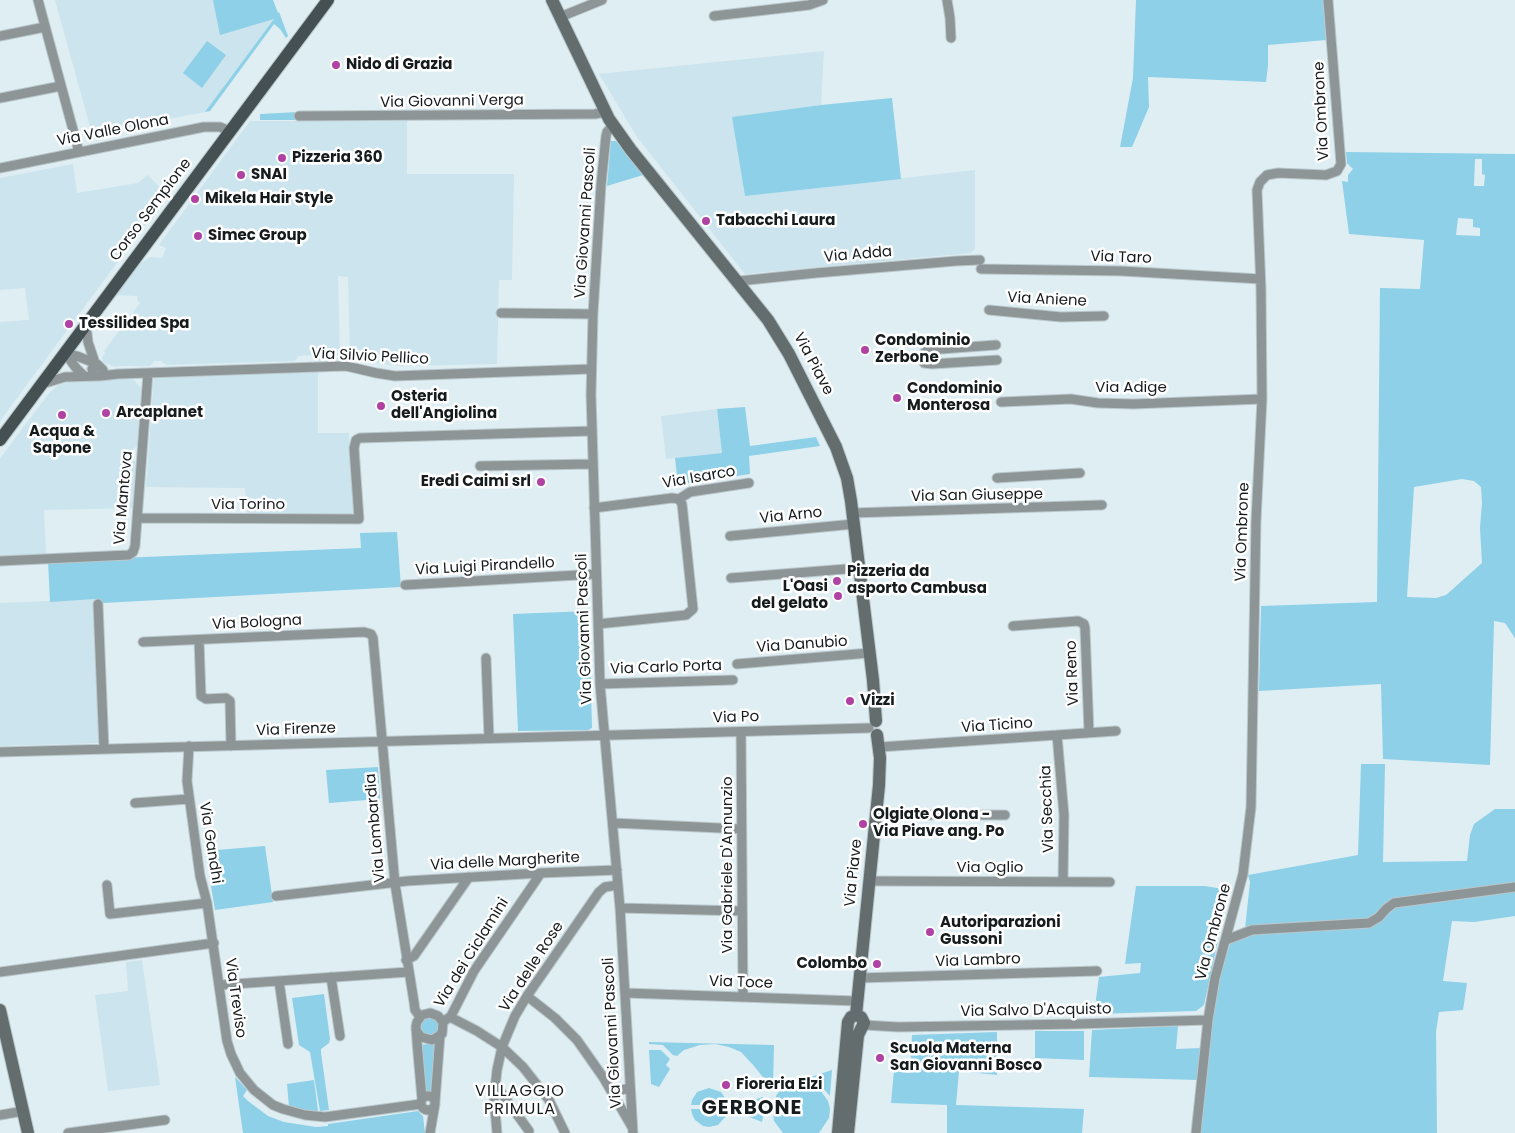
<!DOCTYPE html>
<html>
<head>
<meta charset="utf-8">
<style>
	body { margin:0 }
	canvas { display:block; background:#deeef3 }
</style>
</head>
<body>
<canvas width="1515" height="1133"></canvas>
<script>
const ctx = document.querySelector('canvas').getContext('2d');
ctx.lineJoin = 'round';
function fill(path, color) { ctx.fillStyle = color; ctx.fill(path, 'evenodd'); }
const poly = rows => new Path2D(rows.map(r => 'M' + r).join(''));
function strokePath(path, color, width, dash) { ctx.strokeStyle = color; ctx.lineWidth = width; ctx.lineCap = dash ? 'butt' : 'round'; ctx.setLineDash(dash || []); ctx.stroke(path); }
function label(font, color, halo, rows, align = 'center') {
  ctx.font = font + ' Poppins,sans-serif'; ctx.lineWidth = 5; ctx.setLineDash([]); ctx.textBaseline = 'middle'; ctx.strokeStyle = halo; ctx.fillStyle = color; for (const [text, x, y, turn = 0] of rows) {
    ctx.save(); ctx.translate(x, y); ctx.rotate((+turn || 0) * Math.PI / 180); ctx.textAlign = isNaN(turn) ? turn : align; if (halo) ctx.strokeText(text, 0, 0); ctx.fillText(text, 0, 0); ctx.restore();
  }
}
fill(poly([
	[55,0,273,0,278,14,205,112,92,134],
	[824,51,821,105,733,117,745,196,975,170,975,249,971,253,745,274,637,137,599,74],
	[250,121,407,121,407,174,514,174,512,280,499,280,497,364,402,366,350,360,348,277,338,276,340,355,338,360,319,361,313,355,298,356,296,360,293,361,166,365,161,361,154,361,150,366,118,366,116,367,104,363,102,358,105,353,104,351,140,303,137,300,137,296,116,295,140,264,150,257,162,258,166,248,159,245],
	[73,164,77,193,138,183,148,175,167,195,0,421,0,322,29,320,25,288,0,290,0,178],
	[318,372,318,433,349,433,354,515,247,513,245,488,146,487,154,376],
	[133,379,141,388,137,446,133,449,132,458,136,462,134,508,44,510,46,555,0,557,0,458,4,453,50,392,57,386,72,381],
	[717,409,722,453,666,459,661,416],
	[95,599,99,743,0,746,0,603],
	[142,960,160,1085,108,1091,95,995,128,991,126,962]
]), '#cce4ed');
fill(poly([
	[213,0,273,0,278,13,279,12,288,36,286,38,280,29,274,24,210,111,205,112,274,19,220,35],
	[1136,0,1323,0,1326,40,1268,45,1268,66,1266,82,1148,77,1149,107,1132,147,1120,147,1133,78],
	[207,41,226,55,202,88,183,73],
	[892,98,901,179,745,196,732,117,821,105],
	[298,112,298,120,260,120,260,114],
	[611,141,616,141,643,175,607,186],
	[1346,152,1515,154,1515,638,1505,623,1494,621,1490,765,1383,759,1381,684,1259,691,1261,606,1377,602,1380,288,1420,289,1424,240,1349,234,1342,181,1348,182,1348,175,1353,169,1347,163],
	[1475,159,1482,159,1482,174,1485,175,1484,186,1474,186],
	[1458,218,1473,219,1473,227,1480,228,1480,236,1456,235],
	[1462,479,1474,481,1481,487,1482,503,1480,528,1482,563,1446,595,1436,598,1407,597,1414,487],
	[745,407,750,446,816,437,820,446,749,456,750,474,678,485,675,458,722,453,717,409],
	[397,532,401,587,103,603,95,599,50,602,48,561,361,548,360,533],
	[589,611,592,728,588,730,518,731,513,614],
	[1361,764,1385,764,1383,862,1467,861,1470,835,1474,824,1495,809,1515,809,1515,916,1474,922,1452,921,1443,981,1467,983,1463,1010,1439,1012,1436,1032,1437,1133,1199,1133,1212,1019,1219,976,1230,944,1244,938,1250,882,1248,875,1358,855],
	[378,767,380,799,329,803,326,770],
	[265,846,273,902,215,910,205,851],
	[1136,886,1205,886,1229,890,1204,1005,1196,1011,1094,1014,1099,977,1140,973,1141,963,1125,964],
	[324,994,330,1039,329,1043,321,1049,321,1053,329,1110,320,1111,310,1052,299,1045,292,998],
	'421 1027a9 9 0 1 1 18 0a9 9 0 1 1-18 0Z',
	[1178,1026,1176,1049,1202,1048,1198,1080,1089,1077,1092,1030],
	[1035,1031,1084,1031,1084,1060,1035,1058],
	[997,1032,997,1075,959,1071,956,1105,1084,1109,1082,1133,947,1133,947,1105,891,1103,894,1071,910,1073,912,1035],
	[649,1042,774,1045,773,1085,770,1086,754,1066,741,1052,729,1047,715,1044,700,1045,684,1050,677,1056,673,1055,663,1045,649,1044],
	[436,1043,432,1093,425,1093,421,1045],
	[649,1050,661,1050,670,1059,666,1065,670,1069,659,1087,651,1084],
	[832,1070,830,1096,821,1086,805,1079],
	[235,1077,247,1090,243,1096,248,1101,268,1116,284,1122,316,1127,328,1126,328,1124,418,1111,423,1116,425,1133,243,1133],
	[314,1080,318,1111,300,1110,289,1107,287,1084],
	[799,1082,808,1083,818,1087,828,1101,830,1109,829,1118,819,1133,783,1133,774,1121,772,1106,777,1094,784,1087],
	[709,1088,721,1092,727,1101,715,1105,712,1102,708,1101,703,1105,691,1105,692,1100,697,1092],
	[763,1097,764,1112,762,1122,742,1114,743,1103],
	[691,1109,703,1109,705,1113,709,1115,716,1110,727,1115,718,1125,709,1127,703,1126,695,1120,692,1114]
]), '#8dd0e8');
const street = poly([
	[38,0,79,152],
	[947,0,950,18,951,38],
	[714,16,809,5,823,0],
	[560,17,602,0],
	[0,36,45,27],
	[0,98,61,86],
	[299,116,595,114,605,112],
	[613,125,607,132,606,136,601,185,593,314,591,395,600,684,620,908,633,1133],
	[0,168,204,127,220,127,230,131],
	[981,269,1121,271,1260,279],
	[739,281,816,273,956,261,980,260],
	[989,310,1061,317,1104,316],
	[501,313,593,314],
	[86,324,88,342,95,363],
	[996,345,928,350,924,353,922,359,924,363,932,364,997,360],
	[65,353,77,356,97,364],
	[65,353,76,368,84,376],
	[100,376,118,374,346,366,376,373,395,376,591,369],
	[42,384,65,377,100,376,103,374,103,370,98,365,92,369,94,376],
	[1001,402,1071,399,1098,403,1134,404,1262,399],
	[480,466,593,464],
	[997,478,1080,473],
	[594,508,672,498,679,499,690,492,749,483],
	[852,513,1102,505],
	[137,518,359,519,354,448,356,440,360,438,592,431],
	[730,536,854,524],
	[0,561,129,555,133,552,135,546,148,373],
	[731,578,859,568],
	[405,585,596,574],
	[98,604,104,749],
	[598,624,686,615,693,609,682,504,679,499],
	[1013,626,1078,621,1084,624,1085,628,1089,733],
	[199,640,201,696,206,699,226,698,230,701,231,746],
	[143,642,364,632,371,634,373,638,395,884,414,1002,415,1010,420,1017],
	[486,658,489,738],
	[737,664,869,653],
	[600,684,733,680],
	[741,732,743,997],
	[1057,735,1064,815,1063,882],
	[189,746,187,781,200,876,207,903,227,1041,231,1054,240,1073,254,1090,273,1105,283,1109,305,1115,325,1117,421,1104],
	[880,747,1116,731],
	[0,752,869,728],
	[135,803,189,799],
	[876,815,1005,815],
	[613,823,741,829],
	[870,881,1110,882],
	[107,885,110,914,207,903],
	[276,896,407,881,541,873,617,870],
	[620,908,742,911],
	[1226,940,1252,930,1369,923,1379,917,1386,909,1394,903,1515,887],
	[406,960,414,956,469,877],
	[0,972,214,943],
	[331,977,340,1036],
	[859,978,1097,971],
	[279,981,288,1044],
	[220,985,408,972],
	[625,993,857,1001],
	[527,996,555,1018,577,1040,603,1077,632,1127],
	[450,1017,477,1031,502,1047,523,1067,549,1100,565,1133],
	[443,1022,451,1016,474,971,541,873],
	[864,1025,898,1027,1078,1024,1208,1020],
	[416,1030,421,1037,432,1040,442,1034,443,1022,438,1016,430,1013,422,1015,417,1022,416,1026,417,1042,422,1099],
	[495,1084,529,1131],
	[612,1092,630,1088],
	'421 1103a7 7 0 1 1 14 0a7 7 0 1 1-14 0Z',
	[435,1102,440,1035],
	[0,1115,24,1111],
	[68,1133,165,1120],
	[430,1133,435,1104],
	[497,1133,494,1098,497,1070,502,1047,515,1016,527,996,599,892,605,887,618,885],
	[1196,1133,1208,1020,1215,978,1243,874,1251,807,1256,521,1262,399,1261,289,1257,190,1260,182,1267,175,1278,173,1326,175,1337,171,1341,164,1328,0]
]);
const secondary = poly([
	[552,0,609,119,631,150,768,320,789,354,836,447,847,478,851,501,873,680,876,721],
	[0,1010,28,1133],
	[856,1015,879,785,880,758,877,735],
	[838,1133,848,1022,851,1017,856,1015],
	[848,1133,858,1035,864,1023,861,1017,856,1015]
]);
const primary = poly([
	[0,440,328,0]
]);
strokePath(street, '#bac8cc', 11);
strokePath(secondary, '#bac8cc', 14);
strokePath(primary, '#bac8cc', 14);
strokePath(street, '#8e9596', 9);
strokePath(secondary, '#636d6d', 12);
strokePath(primary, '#445051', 12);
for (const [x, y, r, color] of [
	[336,65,5,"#af42a2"],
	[282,158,5,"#af42a2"],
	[241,175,5,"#af42a2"],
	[195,199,5,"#af42a2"],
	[706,221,5,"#af42a2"],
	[198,236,5,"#af42a2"],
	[69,324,5,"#af42a2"],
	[865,350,5,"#af42a2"],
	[897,398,5,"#af42a2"],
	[381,406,5,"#af42a2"],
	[106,413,5,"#af42a2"],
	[62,415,5,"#af42a2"],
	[541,482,5,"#af42a2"],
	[837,581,5,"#af42a2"],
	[838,596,5,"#af42a2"],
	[850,701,5,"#af42a2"],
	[863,824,5,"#af42a2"],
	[930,932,5,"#af42a2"],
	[877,964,5,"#af42a2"],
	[880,1058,5,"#af42a2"],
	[726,1085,5,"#af42a2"]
]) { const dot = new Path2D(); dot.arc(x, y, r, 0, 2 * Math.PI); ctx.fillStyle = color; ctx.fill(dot); strokePath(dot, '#fff', 2); }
label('bold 15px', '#161b1d', '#fff', [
	["Nido di Grazia",346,65],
	["Pizzeria 360",292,158],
	["SNAI",251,175],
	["Mikela Hair Style",205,199],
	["Tabacchi Laura",716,221],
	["Simec Group",208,236],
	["Tessilidea Spa",79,324],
	["Condominio",875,341],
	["Zerbone",875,358],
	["Condominio",907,389],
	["Monterosa",907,406],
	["Osteria",391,397],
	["dell'Angiolina",391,414],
	["Arcaplanet",116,413],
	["Acqua &",62,432,"center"],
	["Sapone",62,449,"center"],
	["Eredi Caimi srl",531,482,"right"],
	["Pizzeria da",847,572],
	["asporto Cambusa",847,589],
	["L'Oasi",828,587,"right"],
	["del gelato",828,604,"right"],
	["Vizzi",860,701],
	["Olgiate Olona -",873,815],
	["Via Piave ang. Po",873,832],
	["Autoriparazioni",940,923],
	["Gussoni",940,940],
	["Colombo",867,964,"right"],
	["Scuola Materna",890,1049],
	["San Giovanni Bosco",890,1066],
	["Fioreria Elzi",736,1085]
], 'left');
label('15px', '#161b1d', '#fff', [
	["Via Giovanni Verga",452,102,-1],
	["Via Ombrone",1322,111,-93],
	["Via Valle Olona",113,131,-11],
	["Corso Sempione",151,210,-53],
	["Via Giovanni Pascoli",586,223,-86],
	["Via Adda",858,255,-5],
	["Via Taro",1121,258,2],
	["Via Aniene",1047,300,3],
	["Via Silvio Pellico",370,357,3],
	["Via Piave",813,364,62],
	["Via Adige",1131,388],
	["Via Isarco",699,478,-10],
	["Via San Giuseppe",977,496,-1],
	["Via Mantova",124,498,-85],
	["Via Torino",248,505],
	["Via Arno",791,516,-6],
	["Via Ombrone",1243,532,-88],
	["Via Luigi Pirandello",485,567,-3],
	["Via Bologna",257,623,-3],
	["Via Giovanni Pascoli",585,629,-92],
	["Via Danubio",802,645,-4],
	["Via Carlo Porta",666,668,-2],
	["Via Reno",1073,673,-92],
	["Via Po",736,718,-2],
	["Via Ticino",997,726,-4],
	["Via Firenze",296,730,-2],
	["Via Secchia",1048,809,-92],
	["Via Lombardia",376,828,-95],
	["Via Gandhi",210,843,81],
	["Via delle Margherite",505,862,-3],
	["Via Gabriele D'Annunzio",728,865,-90],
	["Via Oglio",990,868],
	["Via Piave",854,873,-84],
	["Via Ombrone",1214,932,-75],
	["Via dei Ciclamini",472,953,-58],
	["Via Lambro",978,961,-2],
	["Via delle Rose",532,967,-57],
	["Via Toce",741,983,2],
	["Via Treviso",235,998,82],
	["Via Salvo D'Acquisto",1036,1011,-1],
	["Via Giovanni Pascoli",613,1033,-93]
]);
ctx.letterSpacing = '1px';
label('16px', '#161b1d', '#fff', [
	["VILLAGGIO",520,1092],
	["PRIMULA",520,1110]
]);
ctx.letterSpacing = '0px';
ctx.letterSpacing = '1px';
label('bold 20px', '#161b1d', '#fff', [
	["GERBONE",752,1109]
]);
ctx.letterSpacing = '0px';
</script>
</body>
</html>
